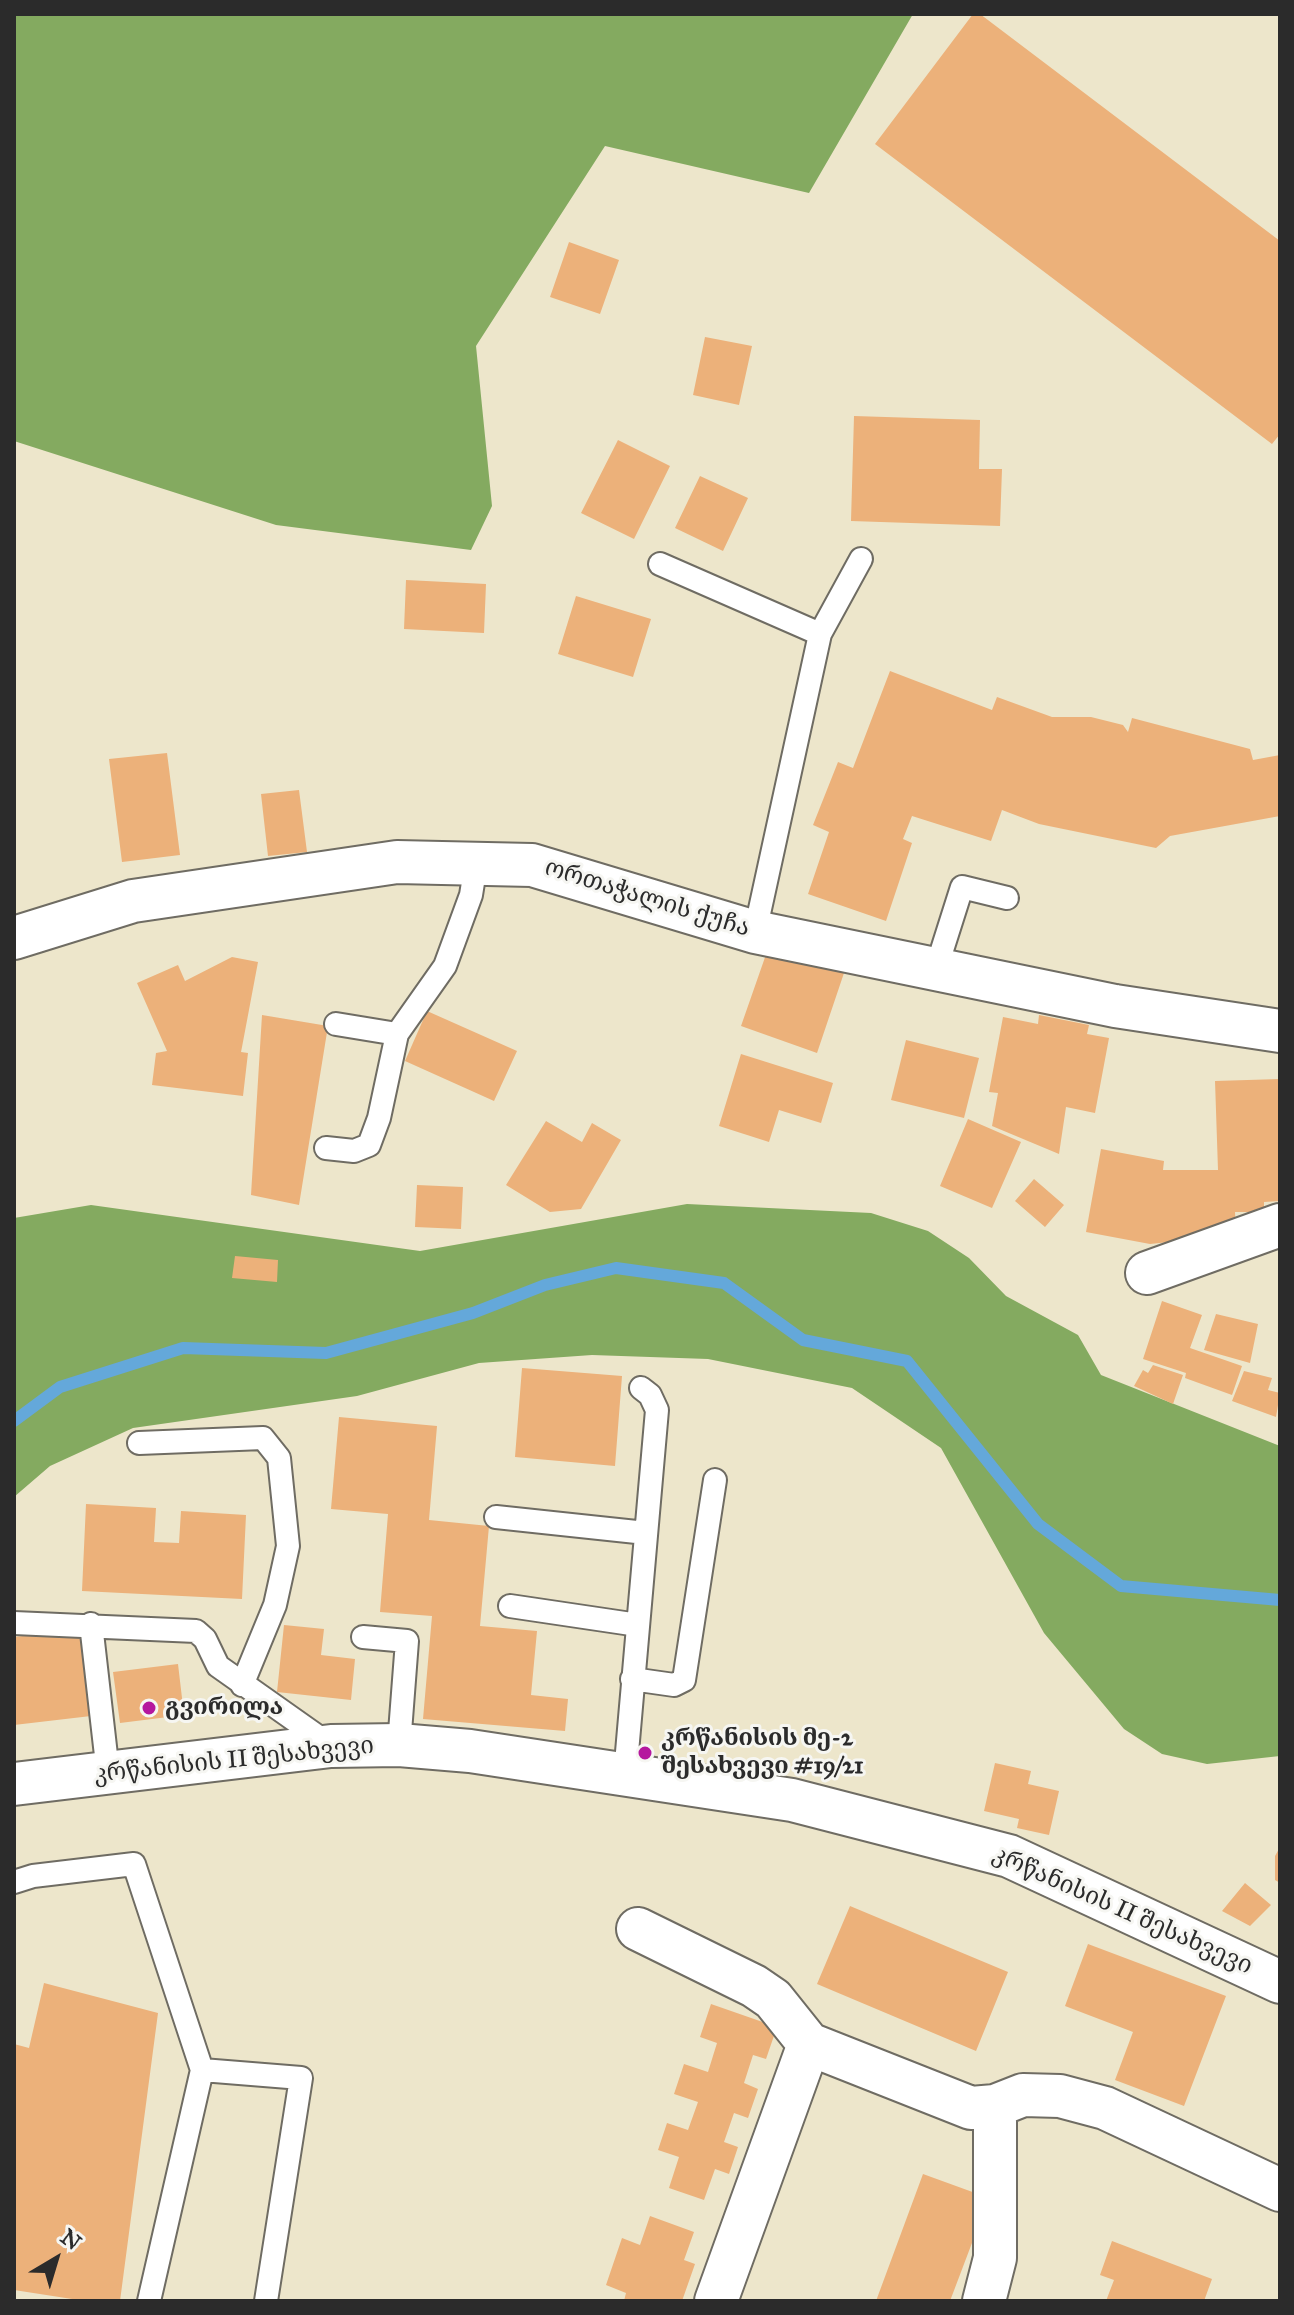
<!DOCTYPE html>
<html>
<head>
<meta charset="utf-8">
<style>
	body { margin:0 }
	#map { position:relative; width:1294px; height:2315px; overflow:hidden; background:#ede6cb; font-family:"IM FELL Great Primer",serif }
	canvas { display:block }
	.frame { position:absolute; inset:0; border:16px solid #2b2b2b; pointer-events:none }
	.north { position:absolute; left:16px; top:2219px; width:80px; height:80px; -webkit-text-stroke:6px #f6f6f2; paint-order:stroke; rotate:38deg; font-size:22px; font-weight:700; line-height:32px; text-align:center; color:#2b2b2b }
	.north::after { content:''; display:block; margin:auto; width:28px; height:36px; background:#2b2b2b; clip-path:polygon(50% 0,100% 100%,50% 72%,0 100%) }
</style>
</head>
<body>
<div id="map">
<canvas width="1294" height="2315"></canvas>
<div class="frame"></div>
<div class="north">N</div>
</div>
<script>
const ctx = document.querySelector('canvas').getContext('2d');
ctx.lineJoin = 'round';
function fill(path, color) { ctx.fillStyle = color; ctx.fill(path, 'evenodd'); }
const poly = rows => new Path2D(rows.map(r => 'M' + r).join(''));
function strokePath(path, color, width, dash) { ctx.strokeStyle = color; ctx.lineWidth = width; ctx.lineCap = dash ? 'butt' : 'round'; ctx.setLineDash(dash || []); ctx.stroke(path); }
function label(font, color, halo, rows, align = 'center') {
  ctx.font = font + ' "IM FELL Great Primer","Noto Serif Georgian",serif'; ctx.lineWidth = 6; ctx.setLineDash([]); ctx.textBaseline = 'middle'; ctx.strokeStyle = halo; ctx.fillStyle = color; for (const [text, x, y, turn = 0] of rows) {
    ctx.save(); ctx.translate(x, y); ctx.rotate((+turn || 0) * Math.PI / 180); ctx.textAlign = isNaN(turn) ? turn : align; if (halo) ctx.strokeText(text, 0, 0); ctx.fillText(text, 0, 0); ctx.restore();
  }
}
fill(poly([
	[14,14,913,14,809,193,605,146,476,346,492,506,471,550,276,525,14,441],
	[687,1204,871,1213,928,1231,969,1258,1006,1296,1078,1335,1101,1375,1280,1446,1280,1756,1207,1764,1162,1754,1124,1729,1044,1633,941,1448,852,1388,708,1359,592,1355,479,1363,357,1396,133,1428,50,1466,14,1497,14,1218,91,1205,420,1251]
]), '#84aa60');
strokePath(poly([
	[14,1421,60,1387,183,1348,326,1353,473,1313,545,1285,616,1268,724,1283,803,1340,907,1361,1038,1524,1121,1586,1280,1600]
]), '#64a8da', 12);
fill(poly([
	[973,14,980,14,1280,241,1280,434,1272,444,875,144],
	[569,242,619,260,600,314,550,297],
	[705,337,752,346,739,405,693,395],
	[854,416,980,420,979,469,1002,469,1000,526,851,521],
	[618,440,670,466,634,539,581,513],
	[700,476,748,498,723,551,675,528],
	[406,580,486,584,484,633,404,629],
	[576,596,651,619,633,677,558,654],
	[890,671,992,710,997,697,1052,717,1091,717,1123,725,1128,732,1132,718,1250,749,1253,760,1280,755,1280,816,1170,836,1156,848,1039,824,1002,810,991,841,912,816,903,839,912,843,886,921,808,894,829,832,813,825,838,762,853,768],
	[167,753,180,855,122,862,109,759],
	[299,790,307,852,268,856,261,794],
	[770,943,845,970,817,1053,741,1026],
	[232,957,258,962,242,1047,241,1052,248,1053,243,1096,152,1085,156,1053,167,1051,137,983,178,965,185,981],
	[427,1011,517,1051,494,1101,405,1061],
	[262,1015,328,1026,299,1205,251,1195],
	[1039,1015,1089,1025,1087,1034,1109,1038,1095,1113,1066,1107,1059,1154,992,1126,998,1093,989,1092,1003,1017,1038,1024],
	[906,1040,979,1058,964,1118,891,1100],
	[741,1054,833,1083,821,1123,779,1110,769,1142,719,1126],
	[1280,1079,1280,1201,1264,1202,1264,1212,1235,1212,1236,1235,1150,1244,1086,1232,1101,1149,1164,1161,1163,1170,1218,1170,1215,1081],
	[968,1119,1021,1142,992,1208,940,1186],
	[546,1121,582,1142,592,1123,621,1140,581,1209,550,1212,506,1185],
	[1034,1179,1064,1205,1045,1227,1015,1201],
	[417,1185,463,1187,461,1229,415,1227],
	[235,1256,278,1260,277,1282,232,1278],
	[1162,1301,1202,1315,1190,1348,1242,1366,1232,1395,1185,1378,1186,1373,1143,1359],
	[1216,1314,1258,1324,1250,1363,1204,1350],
	[1153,1365,1183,1375,1173,1404,1134,1386,1143,1370,1148,1373],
	[522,1368,622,1376,615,1466,515,1457],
	[1244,1371,1272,1378,1268,1390,1280,1393,1276,1417,1232,1401],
	[339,1417,437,1426,429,1520,489,1526,480,1626,537,1631,531,1695,568,1699,565,1731,423,1719,432,1616,380,1612,388,1514,331,1509],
	[86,1504,156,1508,154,1542,179,1543,181,1511,246,1515,242,1599,82,1591],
	[284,1625,324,1629,321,1655,355,1659,351,1700,277,1692],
	[81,1629,91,1716,14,1725,14,1637],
	[178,1664,184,1715,120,1723,113,1672],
	[995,1763,1031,1771,1028,1784,1059,1791,1049,1835,1017,1828,1019,1819,984,1811],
	[1280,1847,1280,1883,1275,1880,1275,1856],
	[1245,1883,1271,1905,1250,1926,1222,1911],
	[850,1906,1008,1972,976,2051,817,1984],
	[1088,1944,1226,1996,1184,2106,1115,2080,1133,2032,1065,2006],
	[44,1983,158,2013,120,2301,85,2301,14,2290,14,2044,29,2048],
	[711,2004,777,2027,766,2059,753,2055,744,2083,758,2089,748,2118,734,2113,724,2142,738,2147,729,2174,715,2169,704,2200,669,2188,679,2157,658,2150,667,2123,688,2130,698,2102,674,2094,684,2064,708,2072,717,2043,700,2037],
	[923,2174,989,2198,950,2301,876,2301],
	[650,2216,694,2232,684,2260,695,2264,682,2301,624,2301,626,2293,606,2285,622,2238,640,2245],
	[1112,2241,1212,2279,1204,2301,1106,2301,1114,2280,1100,2275]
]), '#ecb17a');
const lane = poly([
	[660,564,820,634],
	[755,932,820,634,861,559],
	[936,969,962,887,1007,898],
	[336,1024,397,1034],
	[326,1148,354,1151,369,1145,379,1118,397,1034,445,966,471,895,476,864],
	[139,1443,263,1438,279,1458,288,1546,275,1605,242,1685],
	[496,1517,646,1533],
	[510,1606,638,1625],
	[14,1623,196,1631,205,1639,218,1666,327,1743],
	[91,1624,108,1773],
	[363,1637,407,1641,399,1745],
	[632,1679,674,1685,684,1680,715,1480],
	[625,1775,657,1410,650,1395,641,1388],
	[14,1882,33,1876,134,1864,202,2070,149,2301],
	[202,2070,301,2078,266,2301]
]);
const street = poly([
	[14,938,133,901,397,862,532,865,755,932,1115,1006,1280,1031],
	[1147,1273,1280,1225],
	[14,1784,331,1746,399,1745,470,1751,792,1800,1009,1856,1280,1982],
	[638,1929,754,1986,773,1999,809,2044,971,2108,995,2106,1023,2095,1060,2096,1105,2108,1280,2190],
	[716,2301,809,2044],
	[984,2301,995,2258,995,2106]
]);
strokePath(lane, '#6f6c63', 26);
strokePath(street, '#6f6c63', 46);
strokePath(lane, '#fff', 22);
strokePath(street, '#fff', 42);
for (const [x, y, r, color] of [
	[149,1708,8,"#b5179e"],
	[645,1753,8,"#b5179e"]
]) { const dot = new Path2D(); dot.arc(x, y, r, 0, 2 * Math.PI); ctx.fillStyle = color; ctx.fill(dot); strokePath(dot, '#f6f6f2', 3); }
label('24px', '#2b2b2b', '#f6f6f2', [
	["ორთაჭალის ქუჩა",647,899,17],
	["კრწანისის II შესახვევი",234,1761,-6],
	["კრწანისის II შესახვევი",1122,1911,24]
]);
label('bold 24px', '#2b2b2b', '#f6f6f2', [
	["გვირილა",165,1708],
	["კრწანისის მე-2",661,1739],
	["შესახვევი #19/21",661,1767]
], 'left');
</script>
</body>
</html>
